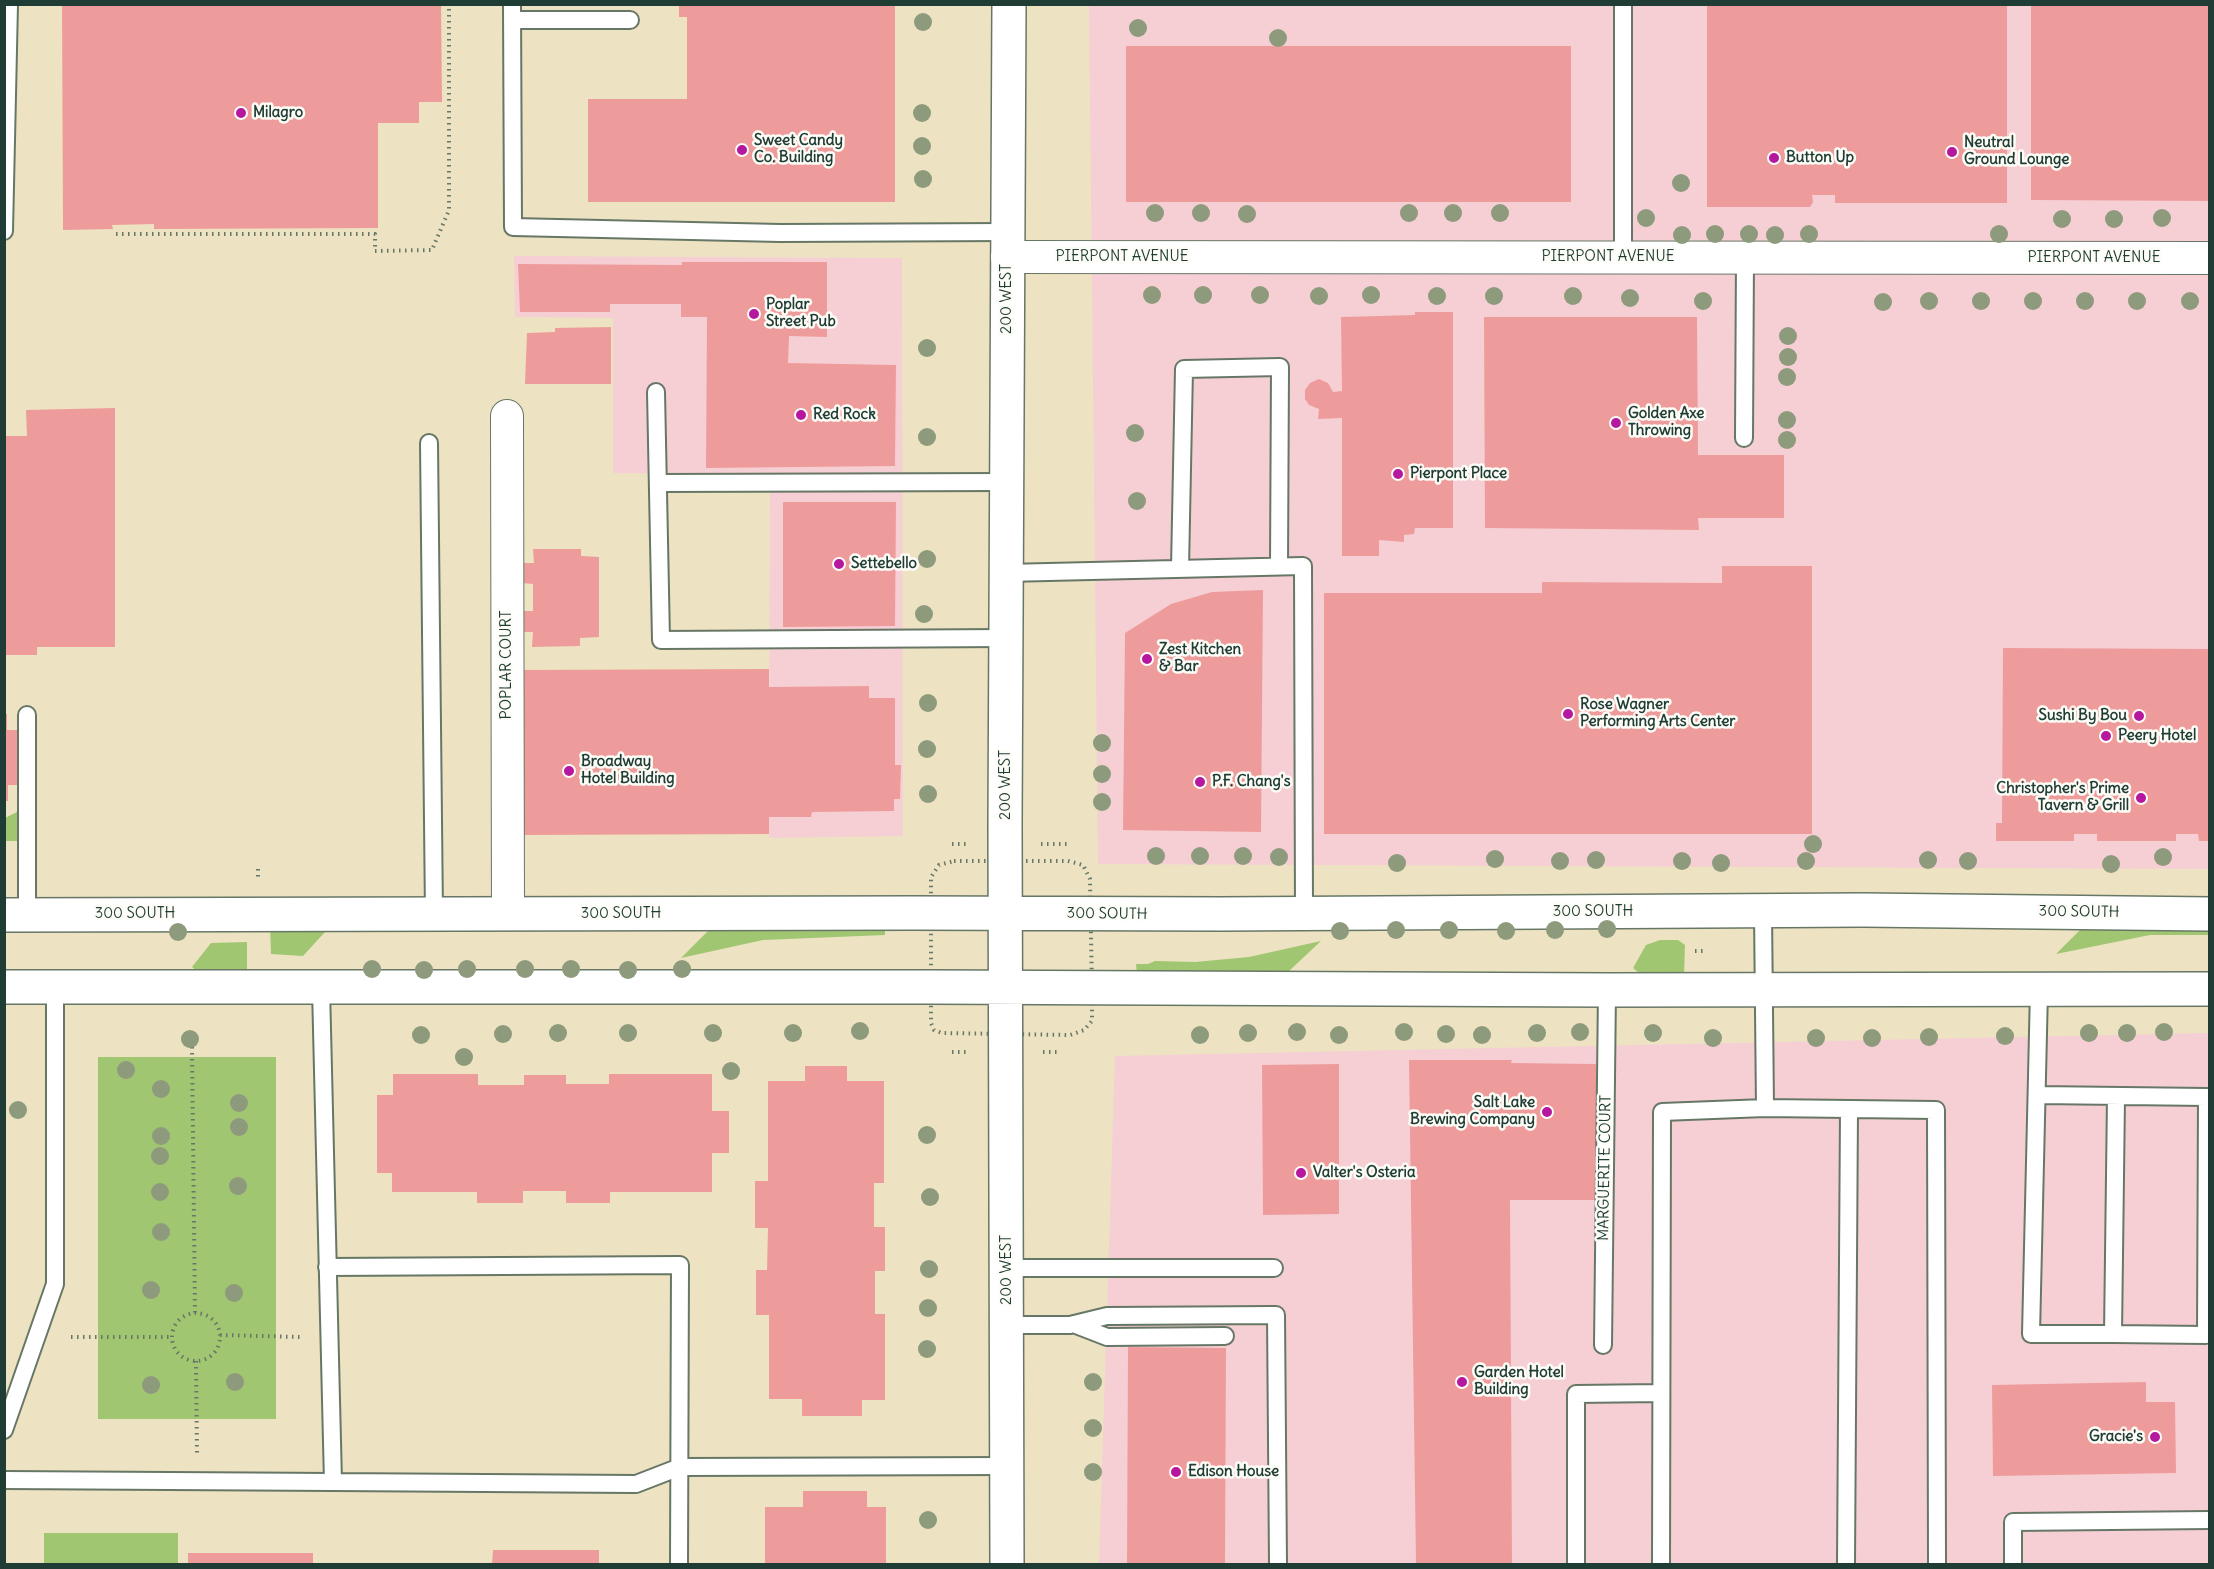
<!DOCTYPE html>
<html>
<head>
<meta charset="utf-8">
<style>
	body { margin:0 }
	#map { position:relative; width:2214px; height:1569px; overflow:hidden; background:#ede2c2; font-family:Delius,sans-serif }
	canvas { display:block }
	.frame { position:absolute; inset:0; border:6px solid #1f3d34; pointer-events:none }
</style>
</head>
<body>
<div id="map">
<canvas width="2214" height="1569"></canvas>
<div class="frame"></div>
</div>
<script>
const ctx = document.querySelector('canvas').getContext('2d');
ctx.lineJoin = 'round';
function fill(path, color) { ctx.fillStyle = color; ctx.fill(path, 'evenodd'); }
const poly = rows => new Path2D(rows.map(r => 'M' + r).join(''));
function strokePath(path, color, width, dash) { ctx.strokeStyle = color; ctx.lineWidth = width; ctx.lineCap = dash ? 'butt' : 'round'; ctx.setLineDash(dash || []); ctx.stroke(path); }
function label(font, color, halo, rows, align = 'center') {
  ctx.font = font + ' Delius,sans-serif'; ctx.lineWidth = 5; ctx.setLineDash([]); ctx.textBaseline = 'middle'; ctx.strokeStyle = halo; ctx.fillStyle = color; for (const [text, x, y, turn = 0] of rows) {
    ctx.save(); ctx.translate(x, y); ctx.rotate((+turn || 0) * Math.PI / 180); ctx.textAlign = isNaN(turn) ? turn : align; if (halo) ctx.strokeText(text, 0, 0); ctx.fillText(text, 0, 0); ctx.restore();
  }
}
fill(poly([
	[1089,5,2209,5,2209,869,1098,864],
	[514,256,902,258,903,836,769,838,770,474,613,473,613,318,515,317],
	[2209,1033,2209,1564,1099,1564,1115,1056]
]), '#f6cfd5');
fill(poly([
	[17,812,19,841,5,841,5,818],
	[316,923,325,932,303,956,271,954,270,924],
	[2087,923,2209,923,2209,935,2150,935,2056,954],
	[885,927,885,935,763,940,681,958,709,930],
	[1660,940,1678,940,1685,945,1684,975,1639,973,1633,968,1646,945],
	[1321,941,1289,971,1137,975,1136,964,1148,964,1155,961,1195,962,1249,957],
	[247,942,247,975,201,974,192,967,211,943],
	[98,1057,276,1057,276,1419,98,1419],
	[44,1533,178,1533,178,1564,44,1564]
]), '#a1c671');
fill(poly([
	[62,4,441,4,442,102,419,102,419,123,378,123,378,228,154,229,154,224,112,225,113,229,63,230],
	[688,4,895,4,895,202,588,202,588,99,687,99,687,17,679,17,679,6,688,6],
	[1707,4,2007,4,2007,203,1835,203,1835,195,1812,195,1813,202,1810,207,1707,207],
	[2031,4,2210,4,2210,201,2031,200],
	[1126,46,1571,46,1571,202,1126,202],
	[682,262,827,262,827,337,789,336,788,363,896,365,895,466,706,468,707,317,681,317,681,304,610,304,610,312,520,312,518,264,682,265],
	[1415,312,1453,312,1453,528,1415,528,1414,534,1404,535,1404,542,1379,540,1379,556,1342,556,1342,418,1318,419,1319,409,1309,405,1305,399,1305,390,1310,383,1319,379,1328,383,1333,392,1342,391,1341,317,1415,315],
	[1484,317,1697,317,1698,455,1784,455,1784,518,1698,518,1699,530,1485,528],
	[611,327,611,384,525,384,527,333,555,332,555,328],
	[115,408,115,647,37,647,37,655,4,655,4,436,27,436,26,410],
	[783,502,896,502,895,626,783,627],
	[533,549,581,549,581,556,599,557,599,637,580,638,580,646,532,647,533,632,522,632,521,611,533,611,533,584,522,583,522,563,534,563],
	[1722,566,1812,566,1812,834,1324,834,1324,593,1542,593,1542,582,1722,583],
	[1263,590,1261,832,1123,830,1125,633,1171,604,1212,592],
	[2003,648,2210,649,2210,841,2199,841,2198,834,2176,834,2176,841,2097,841,2097,834,2074,834,2074,841,1996,841,1996,823,2002,823],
	[769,669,769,687,869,686,869,698,895,698,895,765,901,765,900,799,894,799,894,811,812,812,811,817,769,817,769,834,521,835,521,670],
	[4,714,7,714,7,730,17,730,17,785,8,785,8,801,4,801],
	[1409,1060,1512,1060,1511,1063,1596,1064,1596,1200,1510,1200,1512,1564,1416,1564],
	[1339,1064,1339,1214,1263,1215,1262,1065],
	[805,1066,847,1066,847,1081,884,1081,884,1183,874,1183,874,1227,885,1227,885,1271,875,1271,875,1314,885,1314,885,1400,862,1400,862,1416,802,1416,802,1399,769,1399,769,1315,756,1315,756,1270,767,1270,768,1228,755,1228,755,1181,768,1181,768,1081,805,1081],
	[393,1074,478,1074,478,1085,524,1085,524,1075,566,1075,566,1084,609,1084,609,1074,712,1074,712,1111,729,1111,729,1153,712,1153,712,1192,610,1192,610,1203,566,1203,566,1191,523,1191,523,1203,477,1203,477,1192,392,1192,392,1173,377,1173,377,1095,393,1095],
	[1128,1347,1226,1348,1225,1564,1127,1564],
	[2146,1382,2146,1402,2175,1402,2176,1473,1993,1476,1992,1385],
	[803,1491,867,1491,867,1507,886,1507,886,1564,765,1564,765,1507,803,1507],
	[493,1550,599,1550,599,1564,492,1564],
	[188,1553,313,1553,313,1564,188,1564]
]), '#ee9c9b');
const service = poly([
	[512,4,513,227,780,233,1007,232],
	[1623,4,1623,257],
	[512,20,630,20],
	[4,231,9,4],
	[656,392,661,640,1006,638],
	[1744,438,1745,257],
	[429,443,434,915],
	[658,483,1007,482],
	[1180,568,1184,369,1280,367,1279,566],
	[1006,573,1303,566,1304,914],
	[27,715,27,914],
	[1763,912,1765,1108],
	[2039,990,2031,1334,2113,1334,2116,1097],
	[2038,1095,2207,1097,2206,1335,2113,1334],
	[327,1267,680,1265,679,1564],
	[1007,1268,1274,1268],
	[1007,1325,1070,1325,1107,1316,1276,1315,1278,1564],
	[1076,1325,1107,1337,1225,1336],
	[1603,1345,1607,990],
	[4,1430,55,1284,55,987],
	[4,1480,333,1482,321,988],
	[333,1482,636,1484,680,1467,1007,1466],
	[1576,1564,1576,1394,1660,1393],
	[1661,1564,1662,1112,1765,1108,1936,1110,1937,1564],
	[1846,1564,1849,1110],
	[2013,1564,2013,1522,2210,1520]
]);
const minor = poly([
	[1007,257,2210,258],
	[507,416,508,914]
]);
const tertiary = poly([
	[4,915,912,913,1221,914,1863,910,2210,914],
	[4,987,931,987,1607,990,2210,989],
	[1007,1564,1005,823,1009,4]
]);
strokePath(service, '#677766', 20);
strokePath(minor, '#677766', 34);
strokePath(tertiary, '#677766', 36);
strokePath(poly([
	[116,234,375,234,375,251,432,250,449,210,449,4],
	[952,844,967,844],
	[1041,844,1070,844],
	[954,861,1068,861,1083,865,1090,879,1092,989,1092,1021,1084,1030,1070,1035,942,1033,934,1030,931,1023,931,877,939,865,954,861],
	[258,869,258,880],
	[1695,951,1707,951],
	[192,1047,195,1313],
	[952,1052,970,1052],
	[1043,1052,1057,1052],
	'172 1337a24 24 0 1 1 48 0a24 24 0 1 1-48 0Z',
	[220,1335,301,1337],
	[71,1337,172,1337],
	[196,1361,197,1455]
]), '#677766', 4, [1.5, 4.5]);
strokePath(service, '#fff', 16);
strokePath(minor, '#fff', 32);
strokePath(tertiary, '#fff', 33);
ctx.fillStyle = '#8e9a7c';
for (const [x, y] of [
	[923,22],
	[1138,28],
	[1278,38],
	[922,113],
	[922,146],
	[923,179],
	[1681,183],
	[1155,213],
	[1201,213],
	[1409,213],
	[1453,213],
	[1500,213],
	[1247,214],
	[1646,218],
	[2162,218],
	[2062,219],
	[2114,219],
	[1715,234],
	[1749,234],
	[1809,234],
	[1999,234],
	[1682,235],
	[1775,235],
	[1152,295],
	[1203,295],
	[1260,295],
	[1371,295],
	[1319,296],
	[1437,296],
	[1494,296],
	[1573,296],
	[1630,298],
	[1703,301],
	[1929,301],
	[1981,301],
	[2033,301],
	[2085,301],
	[2137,301],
	[2190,301],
	[1883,302],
	[1788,336],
	[927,348],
	[1788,357],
	[1787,377],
	[1787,420],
	[1135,433],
	[927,437],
	[1787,440],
	[1137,501],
	[927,559],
	[924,614],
	[928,703],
	[1102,743],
	[927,749],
	[1102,774],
	[928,794],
	[1102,802],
	[1813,844],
	[1156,856],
	[1200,856],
	[1243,856],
	[1279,857],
	[2163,857],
	[1495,859],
	[1596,860],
	[1928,860],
	[1560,861],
	[1682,861],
	[1806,861],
	[1968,861],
	[1397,863],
	[1721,863],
	[2111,864],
	[1607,929],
	[1396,930],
	[1449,930],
	[1555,930],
	[1340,931],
	[1506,931],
	[178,932],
	[372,969],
	[467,969],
	[525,969],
	[571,969],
	[682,969],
	[424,970],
	[628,970],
	[860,1031],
	[1297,1032],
	[1404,1032],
	[1580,1032],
	[2164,1032],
	[558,1033],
	[628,1033],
	[713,1033],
	[793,1033],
	[1248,1033],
	[1537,1033],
	[1653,1033],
	[2089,1033],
	[2127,1033],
	[503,1034],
	[1446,1034],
	[421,1035],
	[1200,1035],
	[1339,1035],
	[1482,1035],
	[2005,1036],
	[1929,1037],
	[1713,1038],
	[1816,1038],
	[1872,1038],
	[190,1039],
	[464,1057],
	[126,1070],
	[731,1071],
	[161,1089],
	[239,1103],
	[18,1110],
	[239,1127],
	[927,1135],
	[161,1136],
	[160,1156],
	[238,1186],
	[160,1192],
	[930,1197],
	[161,1232],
	[929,1269],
	[151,1290],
	[234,1293],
	[928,1308],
	[927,1349],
	[235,1382],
	[1093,1382],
	[151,1385],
	[1093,1428],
	[1093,1472],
	[928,1520]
]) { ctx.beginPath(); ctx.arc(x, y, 9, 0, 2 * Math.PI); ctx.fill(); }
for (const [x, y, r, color] of [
	[241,113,6,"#b5179e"],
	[742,150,6,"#b5179e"],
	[1952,152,6,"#b5179e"],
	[1774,158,6,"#b5179e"],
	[754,314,6,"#b5179e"],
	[801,415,6,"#b5179e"],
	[1616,423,6,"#b5179e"],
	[1398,474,6,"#b5179e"],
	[839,564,6,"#b5179e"],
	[1147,659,6,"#b5179e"],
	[1568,714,6,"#b5179e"],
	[2139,716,6,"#b5179e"],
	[2106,736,6,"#b5179e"],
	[569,771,6,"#b5179e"],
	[1200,782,6,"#b5179e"],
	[2141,798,6,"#b5179e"],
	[1547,1112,6,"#b5179e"],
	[1301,1173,6,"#b5179e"],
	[1462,1382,6,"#b5179e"],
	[2155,1437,6,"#b5179e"],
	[1176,1472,6,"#b5179e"]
]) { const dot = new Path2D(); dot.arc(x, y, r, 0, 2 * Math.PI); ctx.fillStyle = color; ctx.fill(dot); strokePath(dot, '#fdfcf7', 2); }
label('bold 15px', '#1f3d34', '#fdfcf7', [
	["Milagro",253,113],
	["Sweet Candy",754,141],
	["Co. Building",754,158],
	["Neutral",1964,143],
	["Ground Lounge",1964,160],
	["Button Up",1786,158],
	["Poplar",766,305],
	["Street Pub",766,322],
	["Golden Axe",1628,414],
	["Throwing",1628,431],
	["Red Rock",813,415],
	["Pierpont Place",1410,474],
	["Settebello",851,564],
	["Zest Kitchen",1159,650],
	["& Bar",1159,667],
	["Rose Wagner",1580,705],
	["Performing Arts Center",1580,722],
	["Sushi By Bou",2127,716,"right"],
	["Peery Hotel",2118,736],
	["Broadway",581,762],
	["Hotel Building",581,779],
	["P.F. Chang's",1212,782],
	["Christopher's Prime",2129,789,"right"],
	["Tavern & Grill",2129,806,"right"],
	["Salt Lake",1535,1103,"right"],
	["Brewing Company",1535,1120,"right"],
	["Valter's Osteria",1313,1173],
	["Garden Hotel",1474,1373],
	["Building",1474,1390],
	["Gracie's",2143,1437,"right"],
	["Edison House",1188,1472]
], 'left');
label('15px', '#1f3d34', '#fdfcf7', [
	["PIERPONT AVENUE",1122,257],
	["PIERPONT AVENUE",1608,257],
	["PIERPONT AVENUE",2094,258],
	["200 WEST",1007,299,-90],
	["POPLAR COURT",507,665,-90],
	["200 WEST",1006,785,-90],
	["300 SOUTH",1593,912],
	["300 SOUTH",2079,912,1],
	["300 SOUTH",135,914],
	["300 SOUTH",621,914],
	["300 SOUTH",1107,914,1],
	["MARGUERITE COURT",1605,1168,-89],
	["200 WEST",1007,1270,-90]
]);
</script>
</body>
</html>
